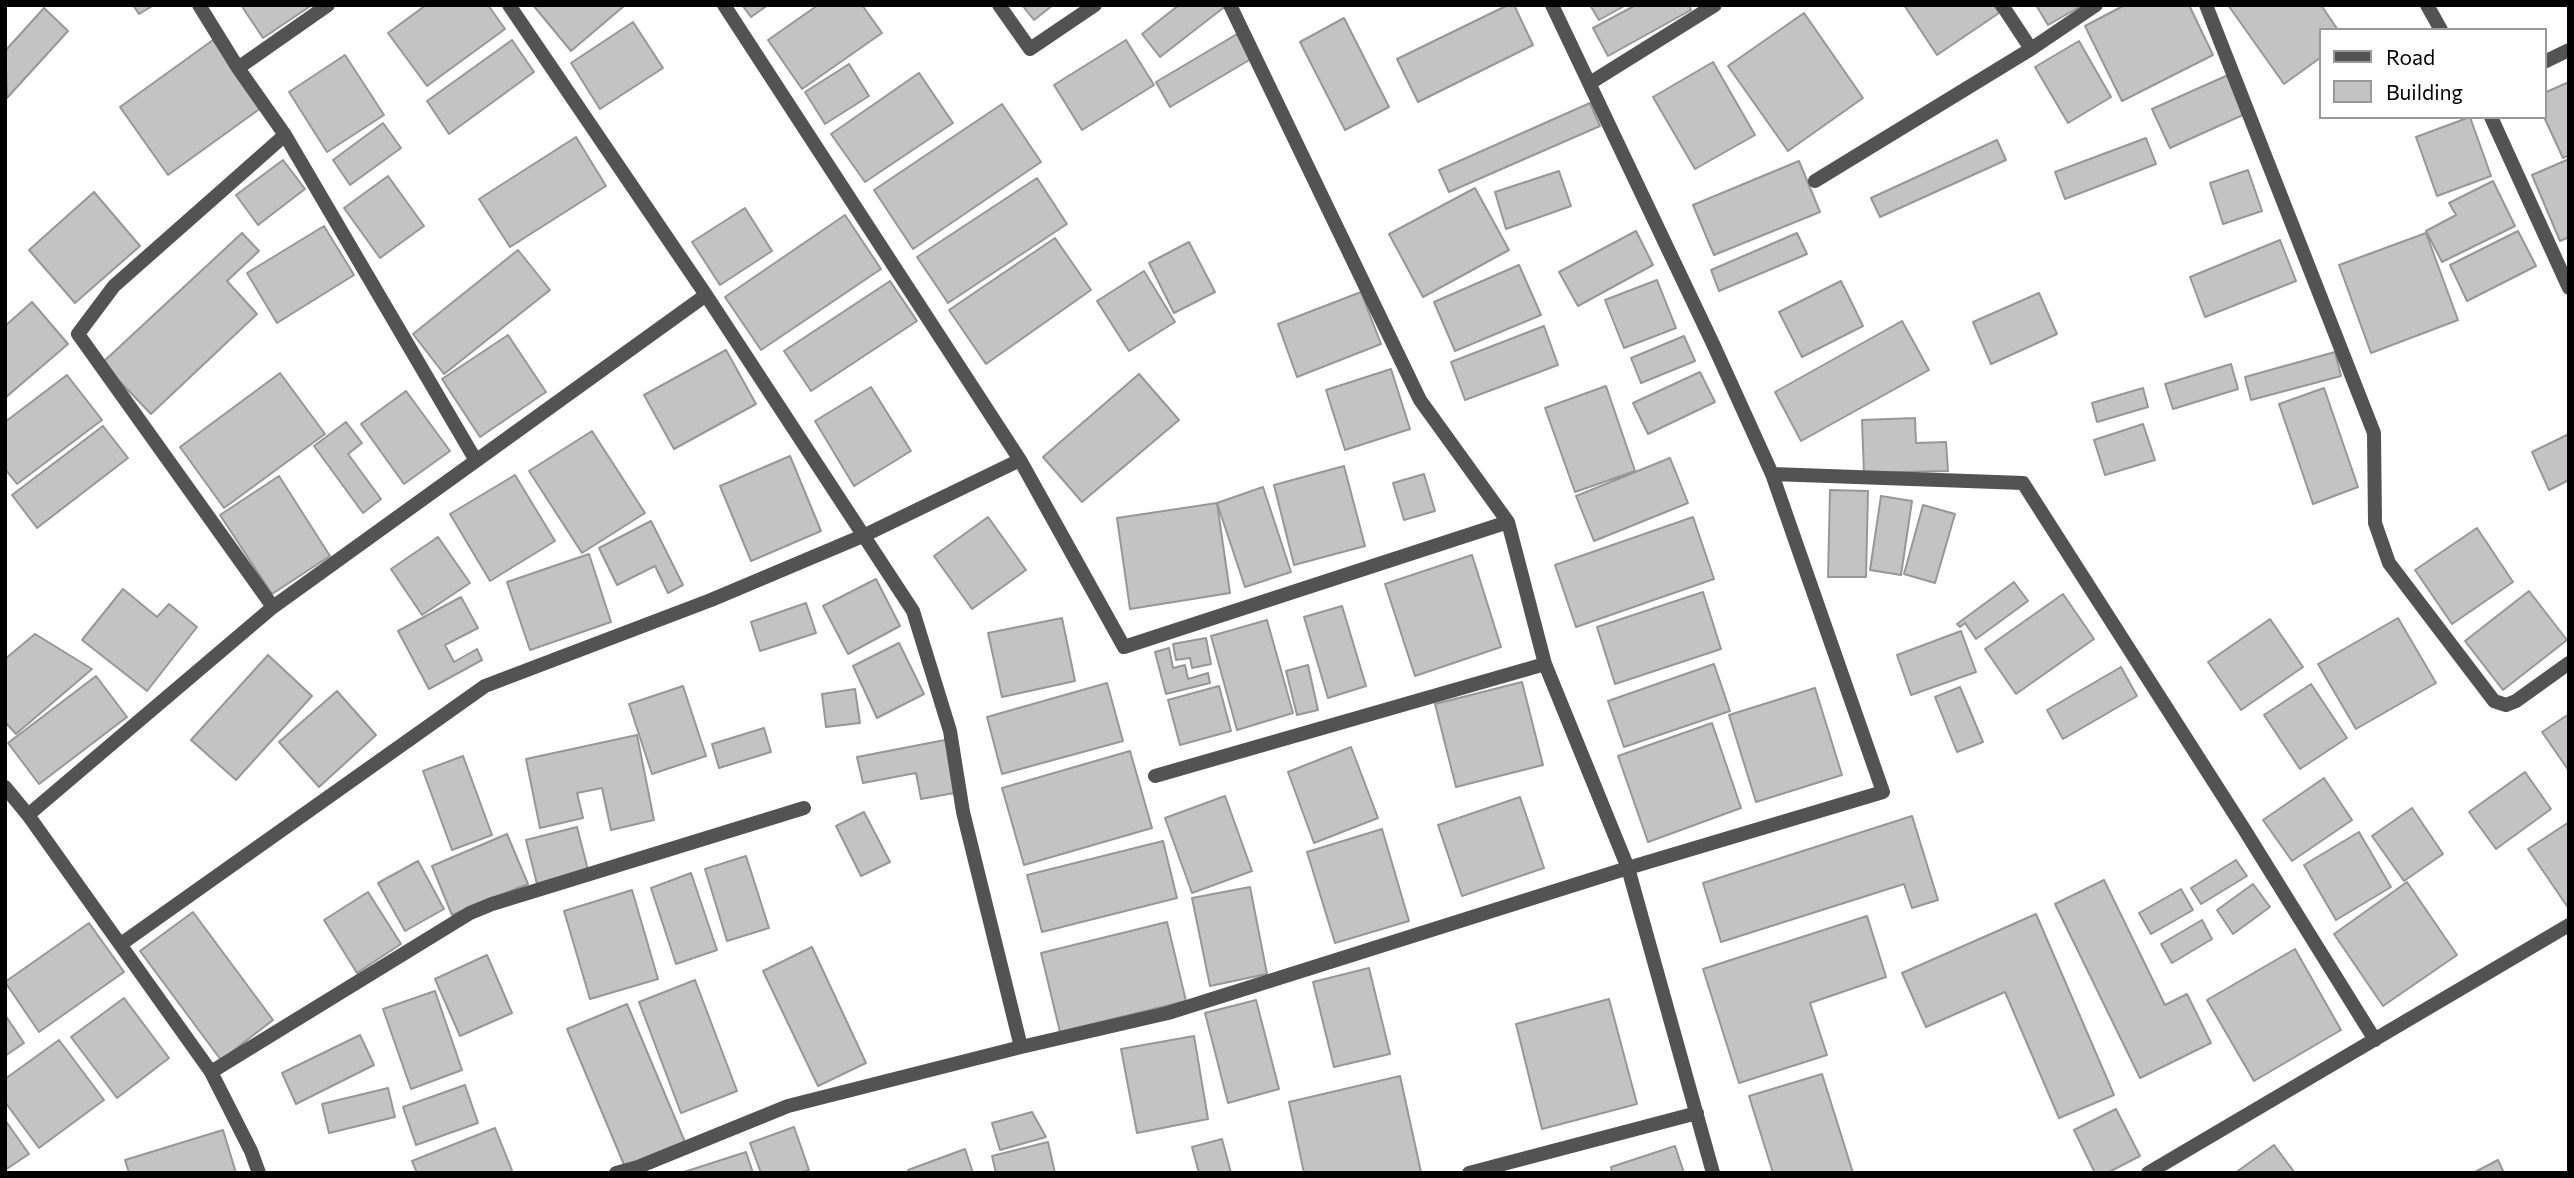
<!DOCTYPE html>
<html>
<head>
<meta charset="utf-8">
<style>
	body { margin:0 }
	#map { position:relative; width:2574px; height:1178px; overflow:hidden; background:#fff; font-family:Commissioner,sans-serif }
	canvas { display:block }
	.frame { position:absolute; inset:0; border:7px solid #000; pointer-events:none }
	.legend { position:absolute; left:2319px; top:28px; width:228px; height:91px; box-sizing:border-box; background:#fff; border:2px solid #999; margin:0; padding:9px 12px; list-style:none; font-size:21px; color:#000 }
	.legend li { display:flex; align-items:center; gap:14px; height:35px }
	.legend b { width:35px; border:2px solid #999 }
</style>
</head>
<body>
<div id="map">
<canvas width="2574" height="1178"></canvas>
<div class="frame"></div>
<ul class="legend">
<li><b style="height:9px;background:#535353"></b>Road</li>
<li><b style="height:19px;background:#c3c3c3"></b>Building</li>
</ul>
</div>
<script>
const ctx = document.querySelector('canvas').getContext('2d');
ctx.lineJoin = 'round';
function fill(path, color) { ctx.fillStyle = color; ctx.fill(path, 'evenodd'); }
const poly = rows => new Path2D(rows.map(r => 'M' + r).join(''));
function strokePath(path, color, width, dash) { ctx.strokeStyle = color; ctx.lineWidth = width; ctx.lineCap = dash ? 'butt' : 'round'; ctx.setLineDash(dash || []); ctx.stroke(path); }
const building = poly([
	[133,5,154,5,139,14,133,5],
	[241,5,312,5,263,38,241,5],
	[426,5,488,5,505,29,427,86,388,33,426,5],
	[533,5,624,5,624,6,571,51,533,5],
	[742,5,768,5,751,17,742,5],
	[818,5,862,5,882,33,802,89,768,40,818,5],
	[1022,5,1053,5,1034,20,1022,5],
	[1179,5,1227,5,1160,57,1142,34,1179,5],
	[1508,5,1514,5,1533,45,1418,102,1397,59,1508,5],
	[1590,5,1626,5,1599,20,1590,5],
	[1636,5,1689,5,1691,10,1608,56,1593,28,1636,5],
	[1904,5,1994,5,1999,13,1937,55,1904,5],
	[2036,5,2083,5,2048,25,2036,5],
	[2125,5,2189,5,2213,55,2122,101,2085,26,2125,5],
	[2228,5,2321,5,2338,30,2320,30,2320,58,2284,84,2228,5],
	[44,8,68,31,7,98,5,51,44,8],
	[1804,13,1863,98,1788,151,1728,66,1804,13],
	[1344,18,1389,107,1345,130,1300,42,1344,18],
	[633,22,663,68,600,109,571,63,633,22],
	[1237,34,1251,59,1170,107,1156,82,1237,34],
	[213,40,261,108,168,175,120,107,213,40],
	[512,40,534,72,449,134,427,101,512,40],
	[1126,40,1154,85,1082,130,1054,85,1126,40],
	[2079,41,2111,97,2068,123,2035,67,2079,41],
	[345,55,384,115,327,152,289,92,345,55],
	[1713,62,1755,135,1695,169,1653,97,1713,62],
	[849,64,869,96,825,124,805,92,849,64],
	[919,73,953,123,865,182,831,134,919,73],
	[2228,75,2245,114,2170,148,2152,109,2228,75],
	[2569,82,2569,155,2563,158,2544,117,2544,93,2569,82],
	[1590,103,1600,126,1449,192,1439,170,1590,103],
	[1002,104,1041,162,913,249,874,190,1002,104],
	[2470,117,2491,176,2437,196,2416,137,2470,117],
	[383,123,401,148,350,185,333,160,383,123],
	[576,137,606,186,510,247,479,199,576,137],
	[2146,138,2156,164,2065,199,2055,172,2146,138],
	[1997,140,2006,160,1880,217,1871,198,1997,140],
	[2569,159,2569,237,2560,241,2532,175,2569,159],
	[283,160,305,189,258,225,236,195,283,160],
	[1799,161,1820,212,1714,255,1693,205,1799,161],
	[2248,170,2262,211,2223,224,2210,183,2248,170],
	[1559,171,1571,206,1506,229,1495,192,1559,171],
	[388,176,424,226,380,258,344,208,388,176],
	[1037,178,1067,224,948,303,917,257,1037,178],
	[2493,181,2515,226,2442,262,2426,231,2456,215,2449,203,2493,181],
	[1475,188,1509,250,1423,297,1389,234,1475,188],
	[94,192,140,246,75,303,29,250,94,192],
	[745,208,772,251,720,285,692,242,745,208],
	[845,215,881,269,761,350,725,297,845,215],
	[324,226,354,275,277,323,247,273,324,226],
	[1636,231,1653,265,1578,306,1559,272,1636,231],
	[2518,231,2536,266,2467,301,2450,265,2518,231],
	[242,233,259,251,227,281,257,314,151,414,102,363,242,233],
	[1797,233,1807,254,1719,291,1711,270,1797,233],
	[2426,233,2458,320,2371,353,2339,265,2426,233],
	[1055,238,1091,290,986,364,949,310,1055,238],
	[2280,240,2296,281,2205,317,2190,277,2280,240],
	[1189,242,1215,292,1174,313,1149,263,1189,242],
	[518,250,550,290,444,374,413,334,518,250],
	[1519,265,1541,315,1455,351,1434,302,1519,265],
	[1144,271,1175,322,1129,351,1097,301,1144,271],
	[1657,280,1676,328,1624,348,1605,300,1657,280],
	[890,281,917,321,811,391,784,351,890,281],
	[1841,281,1863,326,1802,357,1779,312,1841,281],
	[1361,292,1381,344,1297,377,1278,324,1361,292],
	[2039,293,2057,334,1991,364,1973,322,2039,293],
	[32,302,68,344,5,398,5,326,32,302],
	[1902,321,1929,370,1801,441,1775,392,1902,321],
	[1544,326,1558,365,1465,400,1451,362,1544,326],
	[508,335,546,392,480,437,442,379,508,335],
	[1684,336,1695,361,1641,383,1631,358,1684,336],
	[726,350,756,404,674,449,644,395,726,350],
	[2335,352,2341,376,2251,400,2245,377,2335,352],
	[2231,364,2238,389,2173,409,2165,384,2231,364],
	[1391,369,1410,429,1345,450,1326,390,1391,369],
	[1700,372,1715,402,1648,434,1633,403,1700,372],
	[280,373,325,434,224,508,180,447,280,373],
	[1139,374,1179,420,1082,502,1043,457,1139,374],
	[67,375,102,420,17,484,5,469,5,422,67,375],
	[1606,386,1635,471,1575,492,1545,408,1606,386],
	[871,387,911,451,854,486,815,421,871,387],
	[2143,388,2148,407,2097,422,2092,403,2143,388],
	[2324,388,2358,487,2313,504,2279,404,2324,388],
	[406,391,450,451,404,484,361,424,406,391],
	[1915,418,1916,443,1946,442,1948,471,1864,473,1862,420,1915,418],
	[346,422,362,443,348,454,381,499,363,513,314,446,346,422],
	[2143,424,2155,460,2105,475,2094,440,2143,424],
	[103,426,128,458,37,528,12,495,103,426],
	[592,431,645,513,582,553,529,471,592,431],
	[2569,434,2569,480,2549,490,2532,452,2569,434],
	[790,456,821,531,751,561,720,486,790,456],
	[1670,458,1688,503,1594,541,1576,496,1670,458],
	[1344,466,1365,546,1294,565,1274,485,1344,466],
	[1424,474,1435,511,1404,520,1393,483,1424,474],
	[515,475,555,541,490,581,450,514,515,475],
	[279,476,330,556,272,594,220,515,279,476],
	[1263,487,1291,572,1245,587,1217,503,1263,487],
	[1830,490,1868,491,1866,577,1828,577,1830,490],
	[1881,496,1912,501,1901,575,1870,570,1881,496],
	[1217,503,1230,593,1130,609,1117,518,1217,503],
	[1923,505,1955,514,1935,583,1904,574,1923,505],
	[988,517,1026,570,972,609,934,556,988,517],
	[1693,517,1714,579,1576,627,1555,565,1693,517],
	[651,521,683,585,668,593,655,566,617,585,599,548,651,521],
	[2477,528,2513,582,2452,624,2415,570,2477,528],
	[438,537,470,583,422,615,391,569,438,537],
	[589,554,611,622,530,650,507,582,589,554],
	[1472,555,1501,647,1415,676,1385,584,1472,555],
	[876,579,900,626,848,654,823,606,876,579],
	[2014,582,2028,601,1976,639,1965,623,1960,627,1957,624,2014,582],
	[123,589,157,617,169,604,197,627,147,691,82,640,123,589],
	[2529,591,2567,640,2503,690,2465,641,2529,591],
	[1703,592,1721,649,1615,684,1597,627,1703,592],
	[2063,594,2094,639,2016,694,1985,649,2063,594],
	[461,597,478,628,445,645,454,662,477,649,482,660,429,689,398,631,461,597],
	[806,603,816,633,760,651,751,622,806,603],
	[1342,606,1366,686,1328,698,1304,617,1342,606],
	[1062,618,1075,681,1002,697,988,633,1062,618],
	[2398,618,2436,683,2356,729,2318,664,2398,618],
	[2270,619,2303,667,2241,710,2208,662,2270,619],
	[1267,620,1293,713,1237,730,1211,636,1267,620],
	[1961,631,1976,672,1911,695,1897,655,1961,631],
	[35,634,92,669,16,734,5,722,5,659,35,634],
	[1206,638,1211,664,1192,668,1190,658,1176,660,1173,644,1206,638],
	[899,643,924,694,877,718,853,666,899,643],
	[1169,648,1173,668,1185,665,1188,679,1208,673,1210,683,1166,694,1155,652,1169,648],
	[268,655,312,696,236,780,191,740,268,655],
	[1714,664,1730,711,1624,747,1608,701,1714,664],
	[1308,665,1318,710,1297,715,1286,671,1308,665],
	[2121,667,2137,696,2063,739,2047,710,2121,667],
	[96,676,127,717,39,784,8,743,96,676],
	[1522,682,1543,765,1456,787,1435,704,1522,682],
	[1107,683,1123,741,1002,774,987,717,1107,683],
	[2311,684,2347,738,2300,769,2264,715,2311,684],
	[683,686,706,756,652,774,629,704,683,686],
	[1219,686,1231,731,1180,745,1168,700,1219,686],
	[1960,687,1983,742,1957,752,1935,697,1960,687],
	[1815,688,1842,775,1756,802,1729,715,1815,688],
	[855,689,860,723,826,727,822,694,855,689],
	[337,691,376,735,319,787,279,742,337,691],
	[2569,714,2569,771,2542,732,2569,714],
	[1712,723,1741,808,1648,842,1618,756,1712,723],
	[764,728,771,752,719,768,712,744,764,728],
	[637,735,654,820,611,830,602,788,577,793,583,818,540,828,526,759,637,735],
	[950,739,960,792,921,799,916,773,863,783,857,757,950,739],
	[1351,747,1378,818,1314,843,1288,772,1351,747],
	[1130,751,1152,828,1024,865,1002,788,1130,751],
	[463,756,492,835,452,850,423,771,463,756],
	[2525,772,2551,809,2496,849,2469,812,2525,772],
	[2324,778,2352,820,2292,861,2263,820,2324,778],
	[1225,796,1252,871,1192,893,1165,818,1225,796],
	[1520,797,1544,868,1462,896,1438,825,1520,797],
	[2412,808,2443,854,2404,881,2372,836,2412,808],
	[864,812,890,862,861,876,836,826,864,812],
	[1912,816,1938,900,1912,908,1904,884,1721,942,1703,883,1912,816],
	[2569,822,2569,909,2528,849,2569,822],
	[577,827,588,870,537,884,526,840,577,827],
	[1382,829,1409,921,1335,943,1307,852,1382,829],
	[2359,832,2391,887,2336,920,2304,865,2359,832],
	[507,834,528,884,452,915,432,866,507,834],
	[1163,841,1177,898,1042,932,1027,875,1163,841],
	[746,856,769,928,727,941,705,869,746,856],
	[2236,860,2247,876,2201,904,2191,888,2236,860],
	[418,861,444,909,405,931,378,883,418,861],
	[691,873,717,950,676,964,651,888,691,873],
	[2104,880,2165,1005,2187,994,2211,1043,2140,1078,2055,904,2104,880],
	[2407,882,2457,955,2383,1006,2334,934,2407,882],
	[2253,884,2270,907,2233,934,2217,910,2253,884],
	[1250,887,1267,974,1210,986,1192,898,1250,887],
	[2181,889,2193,910,2151,934,2139,913,2181,889],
	[632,890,658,979,590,999,564,911,632,890],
	[368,892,401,944,357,973,324,920,368,892],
	[193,912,273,1020,221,1060,140,951,193,912],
	[2036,914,2114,1095,2059,1118,2005,992,1926,1027,1902,973,2036,914],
	[1867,916,1886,977,1810,1003,1827,1055,1739,1083,1703,969,1867,916],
	[2202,920,2212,939,2172,963,2161,944,2202,920],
	[1167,922,1186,1001,1060,1032,1041,953,1167,922],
	[89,923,124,972,39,1032,5,982,89,923],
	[812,947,866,1063,818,1086,763,971,812,947],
	[2295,949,2341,1030,2254,1081,2207,1000,2295,949],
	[487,955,512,1013,460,1036,435,979,487,955],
	[1369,968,1390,1054,1334,1067,1313,982,1369,968],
	[695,980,737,1091,681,1113,639,1002,695,980],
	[435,991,462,1070,411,1089,383,1009,435,991],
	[124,998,169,1058,117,1098,71,1037,124,998],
	[1609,999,1637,1104,1542,1129,1516,1024,1609,999],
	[1256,1000,1279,1089,1228,1103,1205,1013,1256,1000],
	[627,1004,685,1142,625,1167,567,1029,627,1004],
	[5,1015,24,1043,5,1056,5,1015],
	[360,1035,374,1065,296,1104,282,1073,360,1035],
	[1194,1036,1208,1119,1137,1133,1121,1049,1194,1036],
	[59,1040,104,1100,39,1148,5,1102,5,1079,59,1040],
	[1822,1074,1853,1173,1773,1173,1749,1096,1822,1074],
	[1400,1076,1421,1172,1304,1173,1289,1102,1400,1076],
	[465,1085,478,1123,416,1145,403,1107,465,1085],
	[388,1088,395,1117,329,1133,322,1104,388,1088],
	[2116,1109,2140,1156,2107,1173,2095,1173,2074,1130,2116,1109],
	[1032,1112,1046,1137,1000,1150,992,1123,1032,1112],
	[5,1120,29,1154,5,1170,5,1120],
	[794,1127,809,1170,801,1173,761,1173,750,1143,794,1127],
	[495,1128,513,1173,417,1173,412,1161,495,1128],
	[223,1130,236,1173,129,1173,125,1160,223,1130],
	[1222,1139,1231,1173,1199,1173,1192,1147,1222,1139],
	[1048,1142,1055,1173,996,1173,992,1156,1048,1142],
	[2274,1145,2295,1173,2235,1173,2274,1145],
	[1675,1146,1684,1173,1612,1173,1611,1167,1675,1146],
	[965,1149,973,1173,910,1173,908,1170,965,1149],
	[746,1152,753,1173,681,1173,746,1152],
	[2498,1160,2504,1173,2473,1173,2498,1160]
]);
fill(building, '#c3c3c3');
strokePath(building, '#979797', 2);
strokePath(poly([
	[199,5,238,68,285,135,475,459],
	[509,5,706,295,913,611,950,731,963,812,1021,1047],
	[999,5,1030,49,1095,5],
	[1230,5,1420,400,1508,522],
	[1552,5,1714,346,1772,474],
	[2002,5,2031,49],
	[2206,5,2374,433,2375,523,2389,563,2494,701,2506,705,2516,701,2569,663],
	[2427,5,2441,30],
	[2544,62,2569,50],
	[238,68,328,5],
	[1590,83,1715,5],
	[2491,117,2569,288],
	[1815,181,2031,49,2096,5],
	[273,607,78,334,114,286,285,135],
	[1155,776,1545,664],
	[5,787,28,815,211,1072,251,1151,259,1173],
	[28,815,273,607,706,295],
	[121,944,485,686,711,600,865,535,1020,460],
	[211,1072,470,913,492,904,804,808],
	[616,1173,638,1167,788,1106,1021,1047,1168,1013,1628,868,1545,664,1508,522,1124,647,1020,460,724,5],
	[1469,1173,1697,1113],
	[1713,1173,1628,868,1883,792,1772,474,2023,483,2244,829,2375,1040],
	[2148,1173,2569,925]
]), '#535353', 14);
</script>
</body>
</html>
